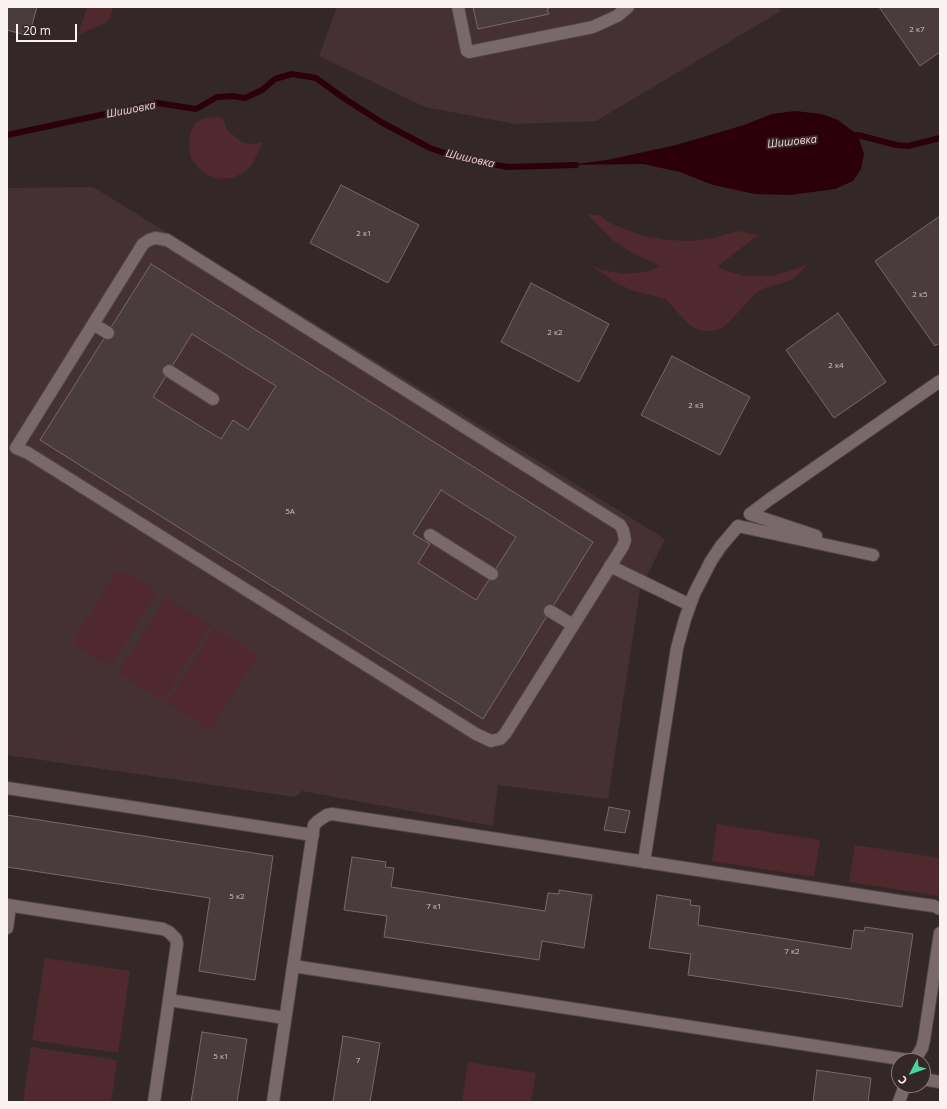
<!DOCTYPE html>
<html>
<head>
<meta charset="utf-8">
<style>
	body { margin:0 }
	#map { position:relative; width:947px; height:1109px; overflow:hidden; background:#342728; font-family:"Open Sans",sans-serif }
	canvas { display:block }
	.frame { position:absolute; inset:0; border:8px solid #faf1f1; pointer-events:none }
	.north { position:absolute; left:891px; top:1053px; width:40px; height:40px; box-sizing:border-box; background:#342728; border:1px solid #837878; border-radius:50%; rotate:229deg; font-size:11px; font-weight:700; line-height:16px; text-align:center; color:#faf1f1 }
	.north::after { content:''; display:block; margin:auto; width:14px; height:18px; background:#4ad49c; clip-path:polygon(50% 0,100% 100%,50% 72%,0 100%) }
	.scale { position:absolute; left:16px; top:24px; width:61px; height:18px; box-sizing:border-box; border:2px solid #faf1f1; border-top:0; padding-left:5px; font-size:12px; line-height:14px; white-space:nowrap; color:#faf1f1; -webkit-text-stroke:3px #342728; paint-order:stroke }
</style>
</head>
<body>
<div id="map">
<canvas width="947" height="1109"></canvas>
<div class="frame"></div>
<div class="north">С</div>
<div class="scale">20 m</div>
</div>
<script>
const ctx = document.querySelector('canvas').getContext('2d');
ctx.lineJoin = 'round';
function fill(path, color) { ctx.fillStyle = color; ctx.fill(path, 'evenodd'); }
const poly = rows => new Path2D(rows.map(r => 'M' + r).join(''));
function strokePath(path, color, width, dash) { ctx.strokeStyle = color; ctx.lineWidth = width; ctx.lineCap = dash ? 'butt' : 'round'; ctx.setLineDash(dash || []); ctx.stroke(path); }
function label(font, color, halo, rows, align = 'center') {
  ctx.font = font + ' "Open Sans",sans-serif'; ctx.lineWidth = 4; ctx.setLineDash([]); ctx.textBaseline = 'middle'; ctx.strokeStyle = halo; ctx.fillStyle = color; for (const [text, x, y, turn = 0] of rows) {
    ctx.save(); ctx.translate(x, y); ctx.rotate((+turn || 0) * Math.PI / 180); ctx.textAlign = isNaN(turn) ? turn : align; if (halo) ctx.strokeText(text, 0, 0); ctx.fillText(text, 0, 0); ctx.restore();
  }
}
fill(poly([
	[337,7,778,7,781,11,596,121,515,124,425,107,319,56],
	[93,187,665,539,640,590,608,799,498,785,493,826,302,791,295,797,7,755,7,188]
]), '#453133');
fill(poly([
	[87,7,112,7,112,11,110,18,105,23,78,35],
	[216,117,223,118,227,130,243,143,255,144,263,142,252,165,243,173,232,178,220,179,208,175,198,168,191,158,189,146,190,134,195,123,202,119],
	[588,215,599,215,610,223,622,228,644,236,667,240,690,241,713,238,738,231,758,235,718,266,724,270,744,276,771,276,787,272,805,265,805,267,793,279,783,283,767,287,756,293,729,322,722,328,713,331,703,331,694,328,687,323,666,299,634,291,618,284,590,265,601,270,625,274,650,271,660,266,629,251,613,240],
	[119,571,124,571,151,588,154,594,153,599,114,661,107,664,104,664,76,646,74,640,114,575],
	[166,597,210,625,163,701,118,673],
	[214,628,258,655,211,731,167,703],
	[717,824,820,840,814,877,712,861],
	[855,845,940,858,940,896,849,882],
	[45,958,130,971,118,1053,32,1040],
	[31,1047,117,1060,111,1102,23,1102],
	[468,1062,536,1073,531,1102,462,1102]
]), '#50292e');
fill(poly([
	[795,111,822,114,838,120,858,135,864,154,861,169,853,181,835,189,790,195,755,194,713,185,680,172,643,164,569,165,607,160,676,145,744,125,772,114]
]), '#2c0009');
strokePath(poly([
	[7,135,157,103,196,109,217,97,232,96,245,98,262,90,275,79,292,74,316,78,345,99,381,122,430,148,461,159,508,167,576,165],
	[850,136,858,135,896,145,908,146,940,138]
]), '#2c0009', 6);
const building = poly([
	[7,7,37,7,29,36,7,30,7,7],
	[473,7,551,7,547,9,549,14,478,29,473,7],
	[879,7,940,7,940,52,920,66,879,7],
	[341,185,419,225,388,283,310,243,341,185],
	[940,216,940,343,935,346,875,261,940,216],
	[151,264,593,542,483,719,40,440,151,264],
	[192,334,276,386,248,430,233,420,221,439,153,397,192,334],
	[441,490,516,537,476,600,418,563,430,544,413,534,441,490],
	[531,283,609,324,579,382,501,342,531,283],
	[838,313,886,382,834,418,786,350,838,313],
	[672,356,750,397,720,455,641,415,672,356],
	[609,807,630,811,625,833,604,830,609,807],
	[7,815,273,856,255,980,199,971,210,898,7,867,7,815],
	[352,857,386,862,385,867,394,868,391,887,545,911,548,893,559,894,559,890,592,895,584,948,542,941,539,960,384,937,387,916,344,910,352,857],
	[657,895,691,900,690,905,700,906,698,925,851,949,854,930,864,931,865,927,913,934,902,1007,688,975,691,954,649,948,657,895],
	[202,1032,247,1039,237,1102,191,1102,202,1032],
	[343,1036,380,1043,370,1102,333,1102,343,1036],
	[817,1070,871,1078,868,1102,813,1102,817,1070]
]);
fill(building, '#4a3c3d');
strokePath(building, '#776869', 1);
const service = poly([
	[458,7,467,51,469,52,593,27,617,16,628,7],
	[155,238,167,240,620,525,623,530,625,540,623,546,505,734,500,739,491,741,476,734,28,453,16,448,143,244,149,240,155,238],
	[93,324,108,333],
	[169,371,213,399],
	[430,535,492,574],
	[816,536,750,514,770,499,940,381],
	[610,566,690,605],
	[550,611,573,625],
	[7,788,313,835],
	[644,862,677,648,685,619,694,594,711,561,721,546,738,526,873,555],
	[7,905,163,929,169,932,176,939,177,944,169,1000],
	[7,928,10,906],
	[293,966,914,1061],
	[914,1061,922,1048,924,1040,940,933],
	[923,1079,940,1082],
	[154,1102,169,1000,285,1018],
	[273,1102,314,825,318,821,327,815,332,814,458,833,905,902,934,906,940,909],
	[899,1102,905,1085]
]);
strokePath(service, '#514547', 14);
strokePath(service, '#79696b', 12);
label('8px', '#cec4c4', null, [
	["2 к7",917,30],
	["2 к1",364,234],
	["2 к5",920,295],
	["2 к2",555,333],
	["2 к4",836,366],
	["2 к3",696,406],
	["5А",290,512],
	["5 к2",237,897],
	["7 к1",434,907],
	["7 к2",792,952],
	["5 к1",221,1057],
	["7",358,1061]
]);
label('italic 11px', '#f4ced1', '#342728', [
	["Шишовка",131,110,-11],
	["Шишовка",792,142,-6],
	["Шишовка",470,159,13]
]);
</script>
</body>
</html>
